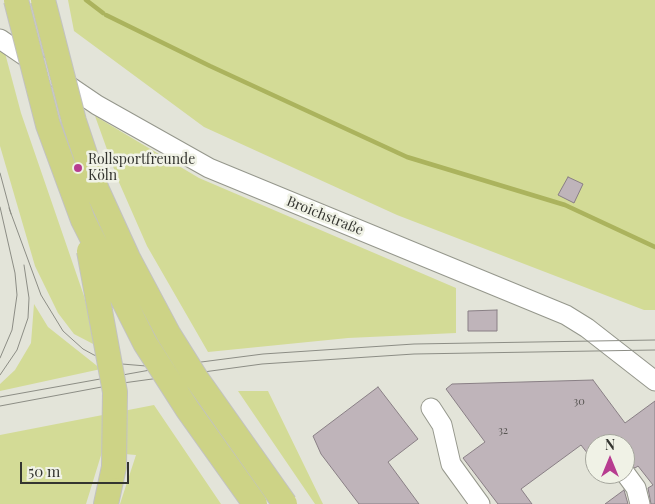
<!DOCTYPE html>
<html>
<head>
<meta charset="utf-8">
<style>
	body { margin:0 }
	#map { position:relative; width:655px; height:504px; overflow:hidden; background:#e3e4d9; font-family:"Playfair Display",serif }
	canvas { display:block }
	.north { position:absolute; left:585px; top:434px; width:50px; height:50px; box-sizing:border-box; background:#f0f2e6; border:1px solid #a5a69d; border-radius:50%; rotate:0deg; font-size:14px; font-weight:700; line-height:20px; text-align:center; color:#343530 }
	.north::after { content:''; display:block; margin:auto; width:18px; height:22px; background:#b73d90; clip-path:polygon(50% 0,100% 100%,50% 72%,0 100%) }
	.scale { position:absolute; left:20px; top:462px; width:109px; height:22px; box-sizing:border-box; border:2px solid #343530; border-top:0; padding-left:6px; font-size:15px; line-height:18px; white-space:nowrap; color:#343530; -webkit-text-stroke:4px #f0f2e6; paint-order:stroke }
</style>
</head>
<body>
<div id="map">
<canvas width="655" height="504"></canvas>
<div class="north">N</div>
<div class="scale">50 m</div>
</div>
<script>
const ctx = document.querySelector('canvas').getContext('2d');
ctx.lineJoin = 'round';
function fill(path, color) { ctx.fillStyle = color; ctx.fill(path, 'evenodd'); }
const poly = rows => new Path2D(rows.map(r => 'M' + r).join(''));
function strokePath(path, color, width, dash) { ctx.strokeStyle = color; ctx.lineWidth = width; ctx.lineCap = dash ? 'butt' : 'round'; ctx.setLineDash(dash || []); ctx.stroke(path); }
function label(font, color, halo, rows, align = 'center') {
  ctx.font = font + ' "Playfair Display",serif'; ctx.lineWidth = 5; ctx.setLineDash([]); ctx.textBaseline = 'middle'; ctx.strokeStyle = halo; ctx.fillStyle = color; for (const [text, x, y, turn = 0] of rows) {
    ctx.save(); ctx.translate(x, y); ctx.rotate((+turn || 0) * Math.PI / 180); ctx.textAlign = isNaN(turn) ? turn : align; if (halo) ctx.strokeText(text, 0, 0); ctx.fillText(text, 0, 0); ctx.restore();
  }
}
fill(poly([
	[68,0,655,0,655,310,644,310,397,215,204,127,74,31],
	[0,50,5,53,21,113,84,296,97,346,74,334,58,313,35,266,0,146],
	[95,116,199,178,456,288,456,333,348,338,208,352,147,246,118,180],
	[34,304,48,327,101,369,0,391,0,384,15,370,31,343],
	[238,391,268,391,323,504,315,504],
	[154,405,221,504,120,504,136,455,102,452,86,504,0,504,0,435]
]), '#d3db96');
strokePath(poly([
	[86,0,103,13],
	[106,15,210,66,407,157,565,205,655,247]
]), '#abb35d', 4.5);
const building = poly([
	[568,177,583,184,574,203,558,195,568,177],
	[497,310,497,331,468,331,468,311,497,310],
	[593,380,625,423,655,401,655,504,651,504,648,488,653,485,638,466,635,468,625,462,625,444,595,444,595,463,581,445,521,489,532,504,498,504,463,458,485,442,446,389,452,384,593,380],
	[378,387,418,439,388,462,419,504,359,504,321,454,313,436,378,387],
	[624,490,628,504,605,504,624,490]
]);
fill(building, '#bfb4ba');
strokePath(building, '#897f85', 1);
const minor = poly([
	[0,39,97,105,209,168,566,315,587,328,655,381],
	[431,408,442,425,451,464,480,504],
	[625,473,636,488,640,504]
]);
const major = poly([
	[106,504,114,467]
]);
strokePath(minor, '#95978c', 21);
strokePath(major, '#c2c2c1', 26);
strokePath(minor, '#fff', 19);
strokePath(major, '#cdd386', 24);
strokePath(poly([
	[0,173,11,214],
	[0,207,15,273,17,295,12,330,0,358],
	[9,208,41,295,63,331,83,349,94,355,122,364,146,366],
	[0,375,17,350,28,318,29,298,24,265],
	[0,397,178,365,263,354,414,344,655,340],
	[0,406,123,383,262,364,414,354,655,350]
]), '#8c8d85', 1);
const majorBridge = poly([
	[16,0,48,125,83,220,145,343,188,410,255,504],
	[43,0,74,121,97,190,128,258,169,335,196,378,285,504],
	[89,251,115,392,114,467]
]);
strokePath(majorBridge, '#c2c2c1', 26, []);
strokePath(majorBridge, '#cdd386', 24);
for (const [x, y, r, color] of [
	[78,168,5,"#b73d90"]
]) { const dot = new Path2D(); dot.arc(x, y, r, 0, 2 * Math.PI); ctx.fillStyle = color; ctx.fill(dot); strokePath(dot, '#f0f2e6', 2); }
label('11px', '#575552', null, [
	["30",579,402],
	["32",503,431]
]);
label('14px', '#343530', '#f0f2e6', [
	["Rollsportfreunde",88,160],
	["Köln",88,176]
], 'left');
label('14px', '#343530', '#f0f2e6', [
	["Broichstraße",325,216,22]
]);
</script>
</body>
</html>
